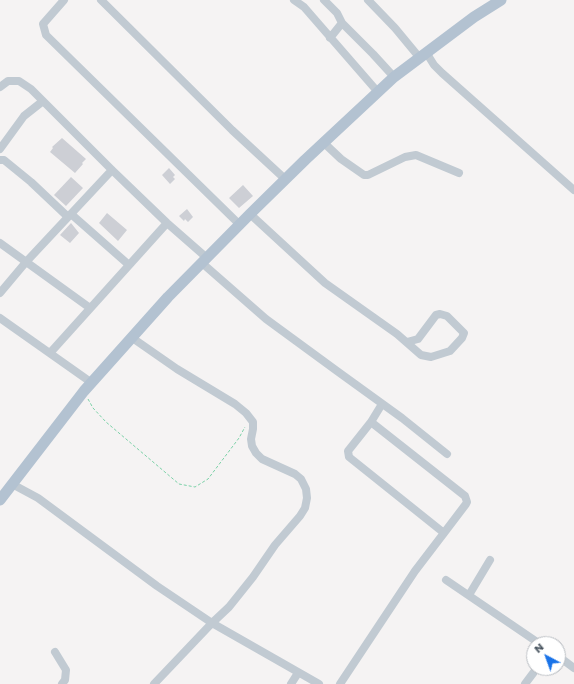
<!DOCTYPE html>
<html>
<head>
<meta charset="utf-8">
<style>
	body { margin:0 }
	#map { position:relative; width:574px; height:684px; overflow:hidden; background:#f5f3f3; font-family:Poppins,sans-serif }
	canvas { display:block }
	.north { position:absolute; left:526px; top:636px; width:40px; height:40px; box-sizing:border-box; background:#fff; border:1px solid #b7bbc0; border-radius:50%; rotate:319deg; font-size:11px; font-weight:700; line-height:16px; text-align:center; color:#4a5661 }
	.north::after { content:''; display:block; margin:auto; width:14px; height:18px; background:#1a73e8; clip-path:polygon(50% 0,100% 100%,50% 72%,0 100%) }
</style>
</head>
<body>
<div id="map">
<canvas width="574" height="684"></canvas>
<div class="north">N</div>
</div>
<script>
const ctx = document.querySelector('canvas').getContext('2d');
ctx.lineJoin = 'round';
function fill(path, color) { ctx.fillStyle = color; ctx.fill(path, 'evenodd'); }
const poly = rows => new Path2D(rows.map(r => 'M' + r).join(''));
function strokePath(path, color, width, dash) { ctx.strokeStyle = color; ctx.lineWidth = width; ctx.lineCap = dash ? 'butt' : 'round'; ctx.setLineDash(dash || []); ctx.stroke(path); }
fill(poly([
	[62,138,86,159,82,163,83,164,75,173,50,152,53,148,52,147],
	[169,168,175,175,173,177,175,179,170,184,162,175],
	[71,177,83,188,66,206,54,195],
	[243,185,253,196,239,208,229,198],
	[187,209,193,217,188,222,185,219,184,221,179,216],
	[107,213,127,230,118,241,99,223],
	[71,223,79,233,70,243,60,235]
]), '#cdcfd5');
strokePath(poly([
	[88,399,93,408,106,422,179,484,195,487,208,479,239,438,245,427]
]), '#7ad0a6', 1, [3, 2]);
strokePath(poly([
	[64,0,43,24,46,35,239,224],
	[101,0,232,130,285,179],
	[294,0,304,7,377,91],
	[324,0,337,13,342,23,373,54,394,77],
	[368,0,395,28,419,57],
	[330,38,342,23],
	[428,51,429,57,434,65,442,73,574,190],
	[0,87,8,81,19,81,31,89,112,170,167,223,207,258],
	[323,142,341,159,364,175,368,175,405,157,416,155,459,173],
	[0,149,24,116,43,101],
	[0,160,4,160,31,182,68,217],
	[71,214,129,265],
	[250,214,325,283,397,334,421,355,431,357,450,351,462,338,464,333,447,316,440,314,436,315,418,339,407,342],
	[0,243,90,308],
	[202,263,266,319,337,371,402,418,447,454],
	[0,293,26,262,112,170],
	[0,318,92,383],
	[131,337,177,369,235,404,246,413,253,422,253,429,251,439,252,446,256,453,262,459,295,474,301,479,306,489,307,498,305,508,300,516,275,545,253,577,229,607,212,623,154,684],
	[50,353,167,223],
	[371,422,382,404],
	[12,484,38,498,157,586,212,623,319,684],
	[446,580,540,644],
	[469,595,490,560],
	[55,652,66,670,65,680,62,684],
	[558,656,574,668],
	[291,684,298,673],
	[340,684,415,571,444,533,466,504,467,502,465,496,371,422,348,451,349,457,444,533],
	[525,684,537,668]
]), '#c1cad2', 8);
strokePath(poly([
	[0,500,84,391,168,297,250,214,305,160,394,77,474,17,501,0]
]), '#b3c2d1', 11);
</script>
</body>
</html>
